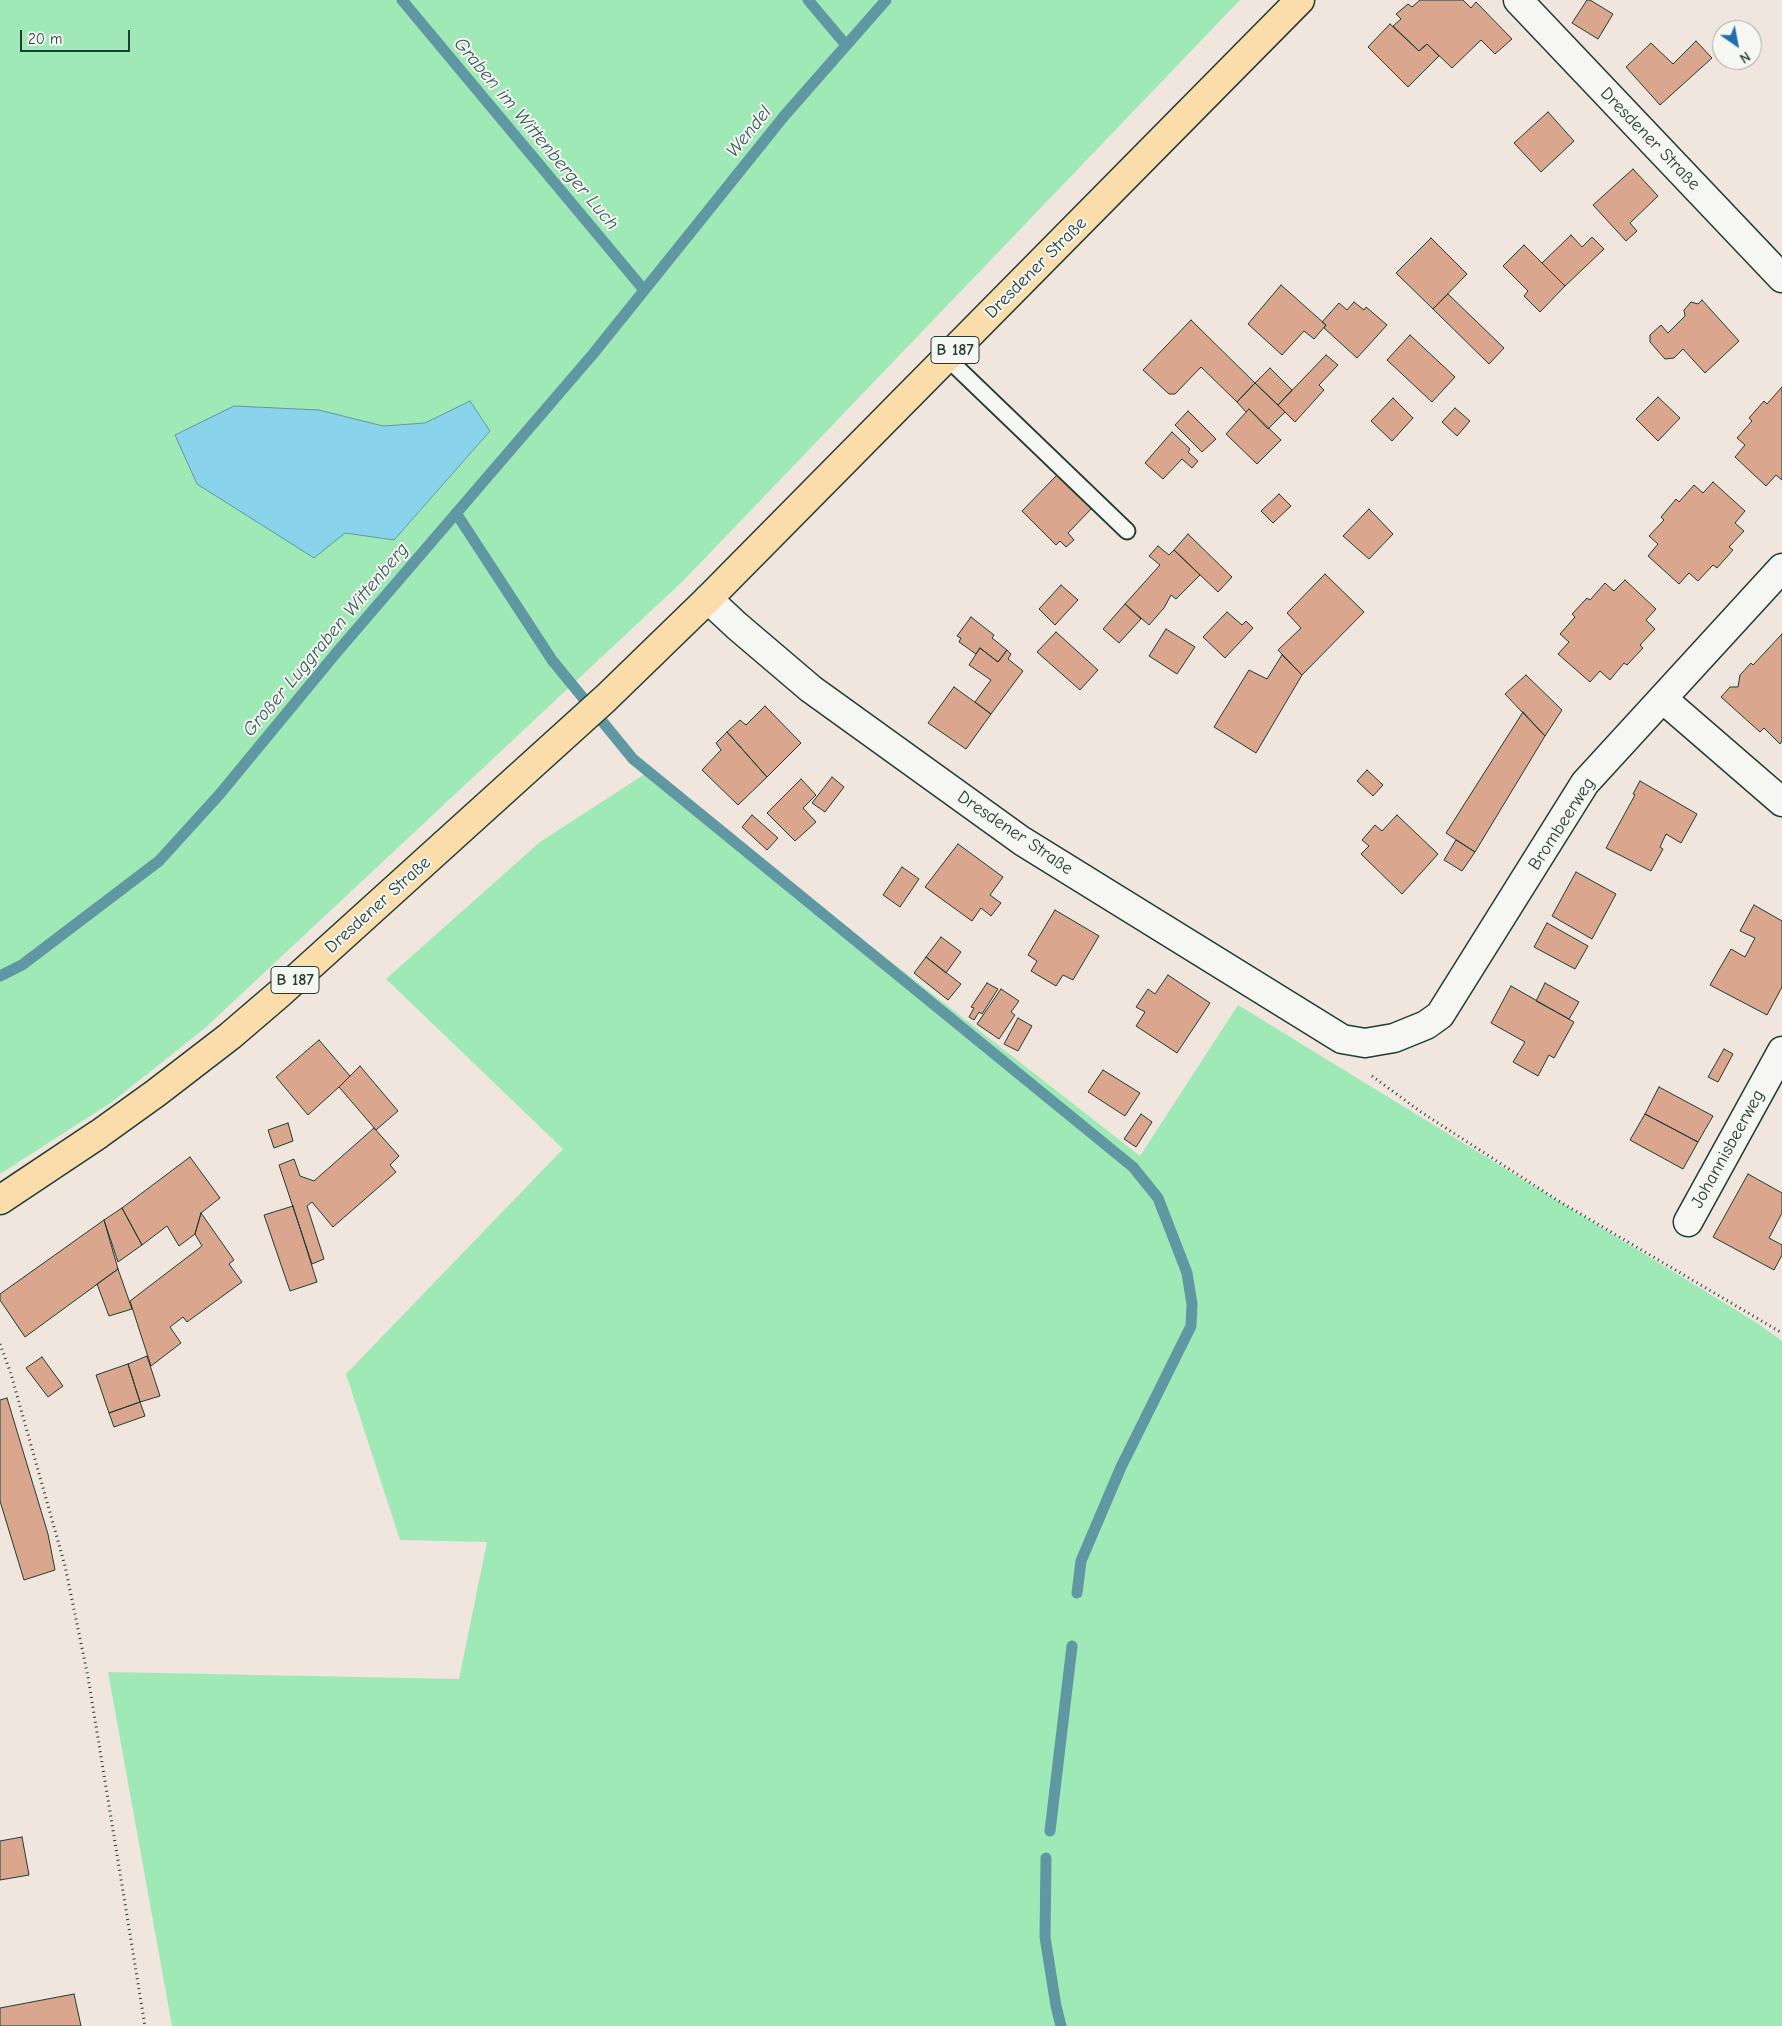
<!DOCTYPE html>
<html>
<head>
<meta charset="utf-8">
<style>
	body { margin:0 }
	#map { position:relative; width:1782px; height:2026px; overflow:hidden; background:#f0e6de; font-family:"Comic Neue",sans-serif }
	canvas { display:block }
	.north { position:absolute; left:1712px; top:20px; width:50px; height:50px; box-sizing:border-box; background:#f6f6f2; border:1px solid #a0aca6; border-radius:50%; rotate:147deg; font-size:14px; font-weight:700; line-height:20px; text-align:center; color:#1f3d34 }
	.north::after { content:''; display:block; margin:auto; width:18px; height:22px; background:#1f6fb2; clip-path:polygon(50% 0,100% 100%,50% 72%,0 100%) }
	.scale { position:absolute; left:20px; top:30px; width:110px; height:22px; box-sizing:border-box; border:2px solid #1f3d34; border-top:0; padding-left:6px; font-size:15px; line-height:18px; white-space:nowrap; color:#1f3d34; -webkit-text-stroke:4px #f6f6f2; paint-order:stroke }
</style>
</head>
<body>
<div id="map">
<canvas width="1782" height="2026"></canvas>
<div class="north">N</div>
<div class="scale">20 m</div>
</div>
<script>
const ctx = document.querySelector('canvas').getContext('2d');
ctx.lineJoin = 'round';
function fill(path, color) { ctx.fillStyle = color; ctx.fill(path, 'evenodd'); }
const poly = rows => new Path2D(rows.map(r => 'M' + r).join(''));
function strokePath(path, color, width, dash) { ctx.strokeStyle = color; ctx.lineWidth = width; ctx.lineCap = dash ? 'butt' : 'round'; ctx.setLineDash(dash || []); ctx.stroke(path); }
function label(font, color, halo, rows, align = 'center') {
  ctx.font = font + ' "Comic Neue",sans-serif'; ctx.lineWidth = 4; ctx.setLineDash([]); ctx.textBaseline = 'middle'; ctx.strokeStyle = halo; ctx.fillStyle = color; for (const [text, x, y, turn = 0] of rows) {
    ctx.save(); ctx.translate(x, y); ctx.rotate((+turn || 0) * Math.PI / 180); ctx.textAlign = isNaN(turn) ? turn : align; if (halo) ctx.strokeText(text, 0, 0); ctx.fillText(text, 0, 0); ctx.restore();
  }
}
fill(poly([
	[0,0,1240,0,684,580,205,1028,112,1102,0,1174],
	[470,402,490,431,394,540,345,533,319,410,383,426,425,423],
	[648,772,1140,1156,1238,1005,1757,1323,1782,1341,1782,2026,172,2026,108,1672,459,1679,487,1542,400,1540,346,1374,563,1149,386,979,540,842]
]), '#9fe9b7');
const water = poly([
	[470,401,490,431,394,540,345,533,314,558,197,484,175,435,234,406,319,410,383,426,425,423,470,401]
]);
fill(water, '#8ad4eb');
strokePath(water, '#5f98a2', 1);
strokePath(poly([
	[402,0,644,290],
	[808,0,846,45],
	[456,513,552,660,633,759,1133,1167,1158,1198,1187,1273,1192,1304,1191,1326,1121,1467,1081,1561,1077,1593],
	[0,976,22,965,159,861,219,795,337,652,593,354,785,115,886,0],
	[1050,1831,1072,1646],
	[1046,1858,1045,1937,1056,2006,1061,2026]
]), '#5f98a2', 11);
const building = poly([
	[1420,0,1463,0,1471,8,1476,2,1512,39,1495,54,1481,40,1452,68,1427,44,1419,51,1393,26,1401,19,1396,14,1408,4,1412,7,1420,0],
	[1587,0,1590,0,1613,14,1598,39,1572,23,1587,0],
	[1390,24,1419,51,1427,44,1439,56,1408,87,1368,47,1390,24],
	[1696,41,1712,58,1660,105,1626,67,1651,43,1673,64,1696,41],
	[1548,112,1574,141,1541,172,1514,143,1548,112],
	[1633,169,1658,196,1630,223,1637,231,1626,241,1593,205,1633,169],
	[1571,235,1582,247,1592,237,1604,249,1565,286,1542,263,1571,235],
	[1431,238,1467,274,1433,309,1396,273,1431,238],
	[1524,245,1565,286,1540,312,1524,296,1528,291,1503,266,1524,245],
	[1281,285,1326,325,1314,339,1304,331,1282,355,1248,324,1281,285],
	[1448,294,1504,348,1489,364,1433,309,1448,294],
	[1702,300,1739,341,1705,373,1683,349,1674,358,1665,359,1650,342,1650,335,1661,325,1668,333,1685,316,1684,310,1691,302,1698,304,1702,300],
	[1354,302,1364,310,1366,307,1387,325,1357,358,1324,328,1326,325,1322,322,1339,303,1347,310,1354,302],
	[1191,320,1255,383,1237,402,1201,367,1175,394,1169,394,1143,370,1191,320],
	[1410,335,1455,377,1432,402,1387,360,1410,335],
	[1326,355,1338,365,1319,385,1324,390,1295,422,1278,405,1326,355],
	[1270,368,1292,390,1278,405,1255,383,1270,368],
	[1255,383,1285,412,1268,429,1249,409,1246,412,1237,402,1255,383],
	[1782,387,1782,480,1776,475,1766,486,1735,457,1745,445,1737,438,1752,421,1749,418,1764,401,1767,404,1782,387],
	[1658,397,1680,418,1658,441,1636,419,1658,397],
	[1393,398,1413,418,1392,441,1371,421,1393,398],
	[1455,408,1470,421,1457,436,1442,422,1455,408],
	[1249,409,1281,440,1257,464,1226,434,1249,409],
	[1188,411,1216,439,1202,452,1175,425,1188,411],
	[1172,432,1190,449,1188,452,1198,461,1192,468,1182,459,1163,479,1145,463,1172,432],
	[1058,474,1092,508,1068,533,1074,540,1066,547,1060,541,1056,545,1022,511,1058,474],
	[1713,482,1745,511,1735,523,1744,531,1729,547,1733,550,1717,568,1713,565,1698,581,1689,573,1679,584,1648,556,1658,544,1649,536,1664,520,1661,517,1676,499,1679,502,1694,485,1703,493,1713,482],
	[1279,494,1291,506,1273,523,1261,511,1279,494],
	[1369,509,1393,534,1369,559,1343,536,1369,509],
	[1188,534,1232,577,1218,592,1174,550,1188,534],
	[1158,546,1169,555,1174,550,1200,575,1176,599,1171,595,1164,608,1149,625,1125,604,1160,565,1149,556,1158,546],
	[1325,574,1364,612,1302,675,1278,650,1301,628,1287,613,1325,574],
	[1625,580,1656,609,1646,620,1655,629,1640,645,1643,648,1627,665,1624,663,1610,680,1600,671,1590,682,1558,654,1569,642,1560,634,1575,617,1572,614,1587,598,1590,600,1605,583,1614,591,1625,580],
	[1061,585,1078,600,1055,625,1039,609,1061,585],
	[1125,604,1141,619,1119,643,1103,629,1125,604],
	[1227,612,1242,625,1246,621,1253,628,1225,658,1203,637,1227,612],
	[971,617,994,635,992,638,1007,650,998,662,980,648,976,654,959,642,961,638,957,636,971,617],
	[1166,629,1195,647,1177,674,1149,656,1166,629],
	[1056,632,1098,670,1080,690,1037,652,1056,632],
	[1782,634,1782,741,1780,744,1764,728,1760,732,1721,697,1730,687,1738,687,1740,675,1751,663,1753,665,1782,634],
	[980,648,998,662,1007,650,1011,654,1008,659,1023,671,991,714,975,702,991,680,969,665,980,648],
	[1282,655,1302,675,1256,753,1214,727,1249,670,1267,679,1282,655],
	[1526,675,1562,710,1545,736,1505,694,1526,675],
	[954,687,991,714,966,749,928,723,954,687],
	[765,706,801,743,767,777,727,732,740,720,746,725,765,706],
	[1523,712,1545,736,1475,852,1446,833,1523,712],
	[727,732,767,777,738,805,702,770,721,750,716,743,727,732],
	[1367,770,1383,785,1373,796,1357,781,1367,770],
	[832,777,844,787,825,812,812,803,832,777],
	[801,779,816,795,803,808,816,822,795,841,767,813,801,779],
	[1640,781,1697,814,1681,843,1666,834,1660,847,1663,849,1651,871,1606,848,1635,795,1633,794,1640,781],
	[752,815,778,838,767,850,742,827,752,815],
	[1397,815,1438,854,1402,894,1361,854,1369,846,1362,840,1375,825,1382,831,1397,815],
	[1456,840,1475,852,1462,871,1444,860,1456,840],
	[958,844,1003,877,990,895,1001,903,991,916,981,908,972,921,925,887,958,844],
	[902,867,919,879,900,907,883,895,902,867],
	[1576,872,1616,894,1592,939,1552,916,1576,872],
	[1754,905,1782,921,1782,987,1767,1015,1710,985,1731,949,1745,957,1755,938,1740,931,1754,905],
	[1055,910,1099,936,1073,980,1063,975,1056,986,1031,971,1037,961,1028,955,1055,910],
	[1547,923,1588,946,1575,969,1534,947,1547,923],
	[941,937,961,952,946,973,926,957,941,937],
	[926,957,961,984,948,1000,914,973,926,957],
	[1168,975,1210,1003,1177,1053,1136,1026,1145,1012,1136,1007,1148,989,1155,994,1168,975],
	[987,983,998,989,982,1014,979,1012,974,1020,969,1017,974,1008,971,1007,987,983],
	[1545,983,1579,1002,1569,1019,1536,1001,1545,983],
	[1511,986,1574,1022,1554,1058,1549,1055,1538,1076,1513,1062,1525,1042,1491,1023,1511,986],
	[1001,989,1019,1001,1011,1012,1015,1015,999,1039,977,1024,1001,989],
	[1018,1018,1032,1026,1018,1051,1004,1044,1018,1018],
	[319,1040,350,1076,339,1087,308,1115,276,1077,319,1040],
	[1724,1049,1733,1054,1718,1082,1708,1077,1724,1049],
	[360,1066,398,1111,376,1130,339,1087,360,1066],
	[1103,1070,1140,1093,1125,1116,1088,1092,1103,1070],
	[1659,1087,1713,1116,1698,1142,1645,1114,1659,1087],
	[1141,1114,1152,1122,1136,1147,1124,1139,1141,1114],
	[1645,1114,1698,1142,1683,1169,1630,1140,1645,1114],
	[288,1123,293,1141,274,1148,268,1130,288,1123],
	[374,1128,399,1156,390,1165,396,1172,333,1227,312,1202,307,1206,324,1259,312,1264,279,1165,294,1159,300,1176,314,1181,374,1128],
	[190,1157,220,1198,201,1213,195,1234,179,1246,167,1226,142,1245,122,1208,190,1157],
	[1748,1174,1782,1193,1782,1213,1769,1238,1782,1245,1782,1255,1774,1270,1713,1237,1748,1174],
	[293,1206,317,1282,290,1291,264,1215,293,1206],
	[122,1208,142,1245,118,1262,104,1220,122,1208],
	[201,1213,234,1260,229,1264,242,1282,187,1322,183,1317,170,1327,181,1343,151,1366,130,1301,202,1246,195,1234,201,1213],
	[104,1220,118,1269,25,1337,0,1300,0,1294,104,1220],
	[118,1269,132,1309,109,1316,97,1284,118,1269],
	[147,1356,160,1396,140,1402,128,1364,147,1356],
	[42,1357,63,1386,48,1397,26,1368,42,1357],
	[128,1364,140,1402,109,1413,96,1375,128,1364],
	[7,1398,48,1534,55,1570,24,1580,0,1501,0,1400,7,1398],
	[140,1402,145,1416,114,1427,109,1413,140,1402],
	[22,1837,29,1875,0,1880,0,1841,22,1837],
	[74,1994,81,2026,0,2026,0,2008,74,1994]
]);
fill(building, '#daa68e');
strokePath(building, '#1f3d34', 1);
const service = poly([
	[947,358,1127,531]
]);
const minor = poly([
	[1518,0,1782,278],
	[708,599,737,626,811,689,1022,841,1342,1039,1365,1043,1394,1038,1426,1025,1440,1015,1585,783,1782,568],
	[1663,699,1782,802],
	[1688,1222,1782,1051]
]);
const primary = poly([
	[0,1200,99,1134,156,1093,230,1036,279,994,606,698,708,599,1300,0]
]);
strokePath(service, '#1f3d34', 19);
strokePath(minor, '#1f3d34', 31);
strokePath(primary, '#1f3d34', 31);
strokePath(poly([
	[1372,1076,1421,1112,1557,1200,1782,1333],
	[0,1344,11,1374,65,1566,88,1677,145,2026]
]), '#1f3d34', 3, [1, 4]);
strokePath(service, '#f6f6f2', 15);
strokePath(minor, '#f6f6f2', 28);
strokePath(primary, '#fbddab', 28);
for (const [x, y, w] of [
	[955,350,48],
	[295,980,48]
]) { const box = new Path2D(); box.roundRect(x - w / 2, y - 13.5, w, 27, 4); ctx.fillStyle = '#f6f6f2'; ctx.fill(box); strokePath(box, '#1f3d34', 1); }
label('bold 16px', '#1f3d34', null, [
	["B 187",955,350],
	["B 187",295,980]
]);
label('18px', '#1f3d34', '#f6f6f2', [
	["Dresdener Straße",1650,139,46],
	["Dresdener Straße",1036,268,-45],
	["Brombeerweg",1562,824,-57],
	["Dresdener Straße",1015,833,34],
	["Dresdener Straße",378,905,-42],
	["Johannisbeerweg",1728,1149,-61]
]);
label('italic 19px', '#345b59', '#f6f6f2', [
	["Wendel",749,132,-51],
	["Graben im Wittenberger Luch",536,134,50],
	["Großer Luggraben Wittenberg",326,640,-50]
]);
</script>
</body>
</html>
